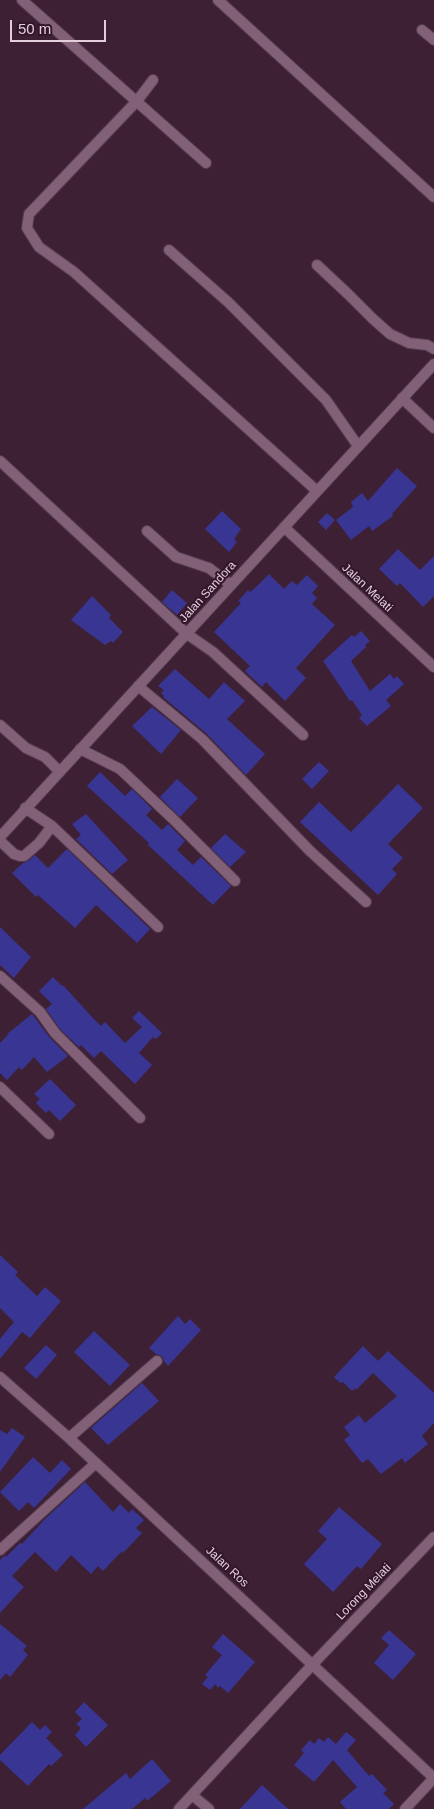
<!DOCTYPE html>
<html>
<head>
<meta charset="utf-8">
<style>
	body { margin:0 }
	#map { position:relative; width:434px; height:1809px; overflow:hidden; background:#3e2035; font-family:Helvetica,sans-serif }
	canvas { display:block }
	.scale { position:absolute; left:10px; top:20px; width:96px; height:22px; box-sizing:border-box; border:2px solid #e3cfdc; border-top:0; padding-left:6px; font-size:15px; line-height:18px; white-space:nowrap; color:#e3cfdc; -webkit-text-stroke:4px #33162b; paint-order:stroke }
</style>
</head>
<body>
<div id="map">
<canvas width="434" height="1809"></canvas>
<div class="scale">50 m</div>
</div>
<script>
const ctx = document.querySelector('canvas').getContext('2d');
ctx.lineJoin = 'round';
function fill(path, color) { ctx.fillStyle = color; ctx.fill(path, 'evenodd'); }
const poly = rows => new Path2D(rows.map(r => 'M' + r).join(''));
function strokePath(path, color, width, dash) { ctx.strokeStyle = color; ctx.lineWidth = width; ctx.lineCap = dash ? 'butt' : 'round'; ctx.setLineDash(dash || []); ctx.stroke(path); }
function label(font, color, halo, rows, align = 'center') {
  ctx.font = font + ' Helvetica,sans-serif'; ctx.lineWidth = 4; ctx.setLineDash([]); ctx.textBaseline = 'middle'; ctx.strokeStyle = halo; ctx.fillStyle = color; for (const [text, x, y, turn = 0] of rows) {
    ctx.save(); ctx.translate(x, y); ctx.rotate((+turn || 0) * Math.PI / 180); ctx.textAlign = isNaN(turn) ? turn : align; if (halo) ctx.strokeText(text, 0, 0); ctx.fillText(text, 0, 0); ctx.restore();
  }
}
fill(poly([
	[397,468,417,486,392,514,393,516,372,531,369,526,351,540,336,520,353,507,351,502,362,493,368,501],
	[222,511,241,529,234,539,237,542,229,552,205,529],
	[327,513,335,520,326,530,318,522],
	[398,549,420,570,434,556,434,596,423,607,400,583,397,586,379,569],
	[269,574,284,589,292,581,297,585,307,575,318,586,312,593,317,598,312,604,335,625,296,668,306,678,285,701,266,682,262,687,245,671,250,666,214,632,241,603,238,601,248,590,250,592,255,588],
	[172,590,187,603,177,615,162,602],
	[92,596,111,615,109,618,123,632,113,643,111,641,105,645,71,620],
	[361,631,370,641,365,645,366,647,351,661,370,691,390,674,394,679,397,676,404,684,386,700,391,706,367,726,359,718,362,715,352,700,350,701,323,661,352,635,354,637],
	[175,669,209,699,224,682,245,701,227,719,265,754,246,775,207,734,163,697,164,696,161,693,164,690,158,686],
	[152,707,181,730,161,754,132,726],
	[319,762,329,771,312,789,302,779],
	[100,772,125,796,132,789,152,809,146,815,162,830,168,824,185,841,177,850,193,865,201,857,231,886,213,905,148,845,149,843,87,786],
	[177,779,198,798,180,817,160,797],
	[398,784,423,808,388,844,403,858,392,869,397,874,378,895,300,822,319,802,351,832],
	[86,814,128,860,112,874,76,839,81,835,72,824],
	[225,834,246,852,230,867,211,848],
	[67,849,150,929,137,943,96,905,75,928,38,895,36,897,12,873,23,863,28,861,35,855,48,868],
	[0,927,31,957,14,978,0,965],
	[53,977,62,986,63,985,92,1017,101,1026,105,1022,125,1043,142,1027,132,1018,139,1011,162,1033,156,1039,153,1037,139,1053,152,1065,135,1084,101,1051,94,1058,81,1045,79,1047,60,1029,46,1009,52,1004,39,991],
	[32,1014,50,1038,68,1056,47,1072,34,1057,22,1070,19,1067,7,1080,0,1073,0,1043,8,1035,7,1034],
	[50,1079,76,1105,60,1121,49,1110,46,1113,36,1103,40,1099,34,1094],
	[0,1255,18,1272,15,1275,37,1296,45,1287,61,1301,30,1338,22,1332,0,1359,0,1339,14,1322,0,1308],
	[178,1316,185,1324,190,1319,201,1330,168,1366,164,1361,162,1356,156,1354,149,1348],
	[94,1331,130,1365,110,1386,74,1352],
	[46,1345,57,1355,36,1379,24,1368],
	[363,1346,378,1361,388,1351,434,1393,434,1423,422,1436,428,1444,405,1463,402,1458,381,1474,368,1459,362,1463,344,1440,350,1435,344,1427,359,1415,365,1423,397,1396,373,1373,356,1390,355,1388,352,1391,343,1382,340,1383,334,1377],
	[142,1383,159,1401,108,1445,91,1428],
	[12,1428,25,1437,0,1472,0,1430,7,1434],
	[33,1457,50,1473,62,1460,71,1469,34,1508,28,1502,19,1511,0,1492],
	[85,1482,113,1512,120,1504,129,1513,132,1509,144,1520,136,1528,142,1533,123,1553,122,1551,103,1571,98,1566,91,1574,71,1555,56,1572,35,1552,12,1576,24,1587,0,1613,0,1560,5,1555,6,1557,20,1543,22,1544,45,1519],
	[339,1507,382,1544,361,1569,357,1566,333,1592,304,1564,327,1539,318,1531],
	[0,1624,27,1646,23,1650,28,1655,10,1677,6,1673,0,1680],
	[389,1630,416,1654,393,1680,374,1663,389,1645,381,1638],
	[223,1634,255,1662,228,1693,220,1686,218,1688,215,1684,210,1690,202,1684,208,1677,205,1675,222,1655,212,1647],
	[84,1702,108,1725,86,1747,75,1735,81,1728,76,1724,82,1719,75,1712],
	[32,1722,40,1730,45,1725,52,1732,46,1738,63,1755,51,1766,49,1764,28,1786,0,1760,0,1755],
	[346,1732,356,1740,347,1750,369,1776,372,1774,387,1790,383,1793,394,1804,389,1809,346,1809,340,1802,357,1787,333,1760,314,1782,294,1765,304,1753,301,1750,310,1740,314,1744,319,1738,324,1742,328,1737,336,1744],
	[152,1759,171,1781,147,1801,145,1798,132,1809,83,1809,126,1773,130,1779],
	[262,1785,288,1809,240,1809]
]), '#393593');
const minor = poly([
	[22,0,206,163],
	[218,0,434,197],
	[422,30,434,40],
	[153,80,137,101,29,214,27,228,39,247,74,272,317,491],
	[169,250,228,302,326,400,358,446],
	[317,265,348,294,373,319,390,334,409,343,427,345,434,349],
	[402,398,434,428],
	[0,461,187,634,213,652,303,735],
	[284,527,434,667],
	[147,531,176,557,209,568,231,585],
	[138,686,202,739,310,851,366,902],
	[0,725,26,748,45,757,60,772],
	[80,749,120,769,171,817,235,881],
	[52,826,158,927],
	[0,837,434,364],
	[0,841,14,854,20,856,24,856,39,843,52,826,25,808],
	[0,976,40,1012,55,1033,140,1118],
	[0,1087,49,1134],
	[0,1377,69,1438,434,1778],
	[69,1438,157,1361],
	[0,1550,96,1463],
	[192,1795,209,1809],
	[179,1809,313,1664,434,1537],
	[405,1809,434,1778]
]);
strokePath(minor, '#553c4e', 12);
strokePath(minor, '#826077', 10);
label('12px', '#e3cfdc', '#33162b', [
	["Jalan Melati",367,588,43],
	["Jalan Sandora",208,592,-48],
	["Jalan Ros",227,1567,43],
	["Lorong Melati",364,1592,-46]
]);
</script>
</body>
</html>
